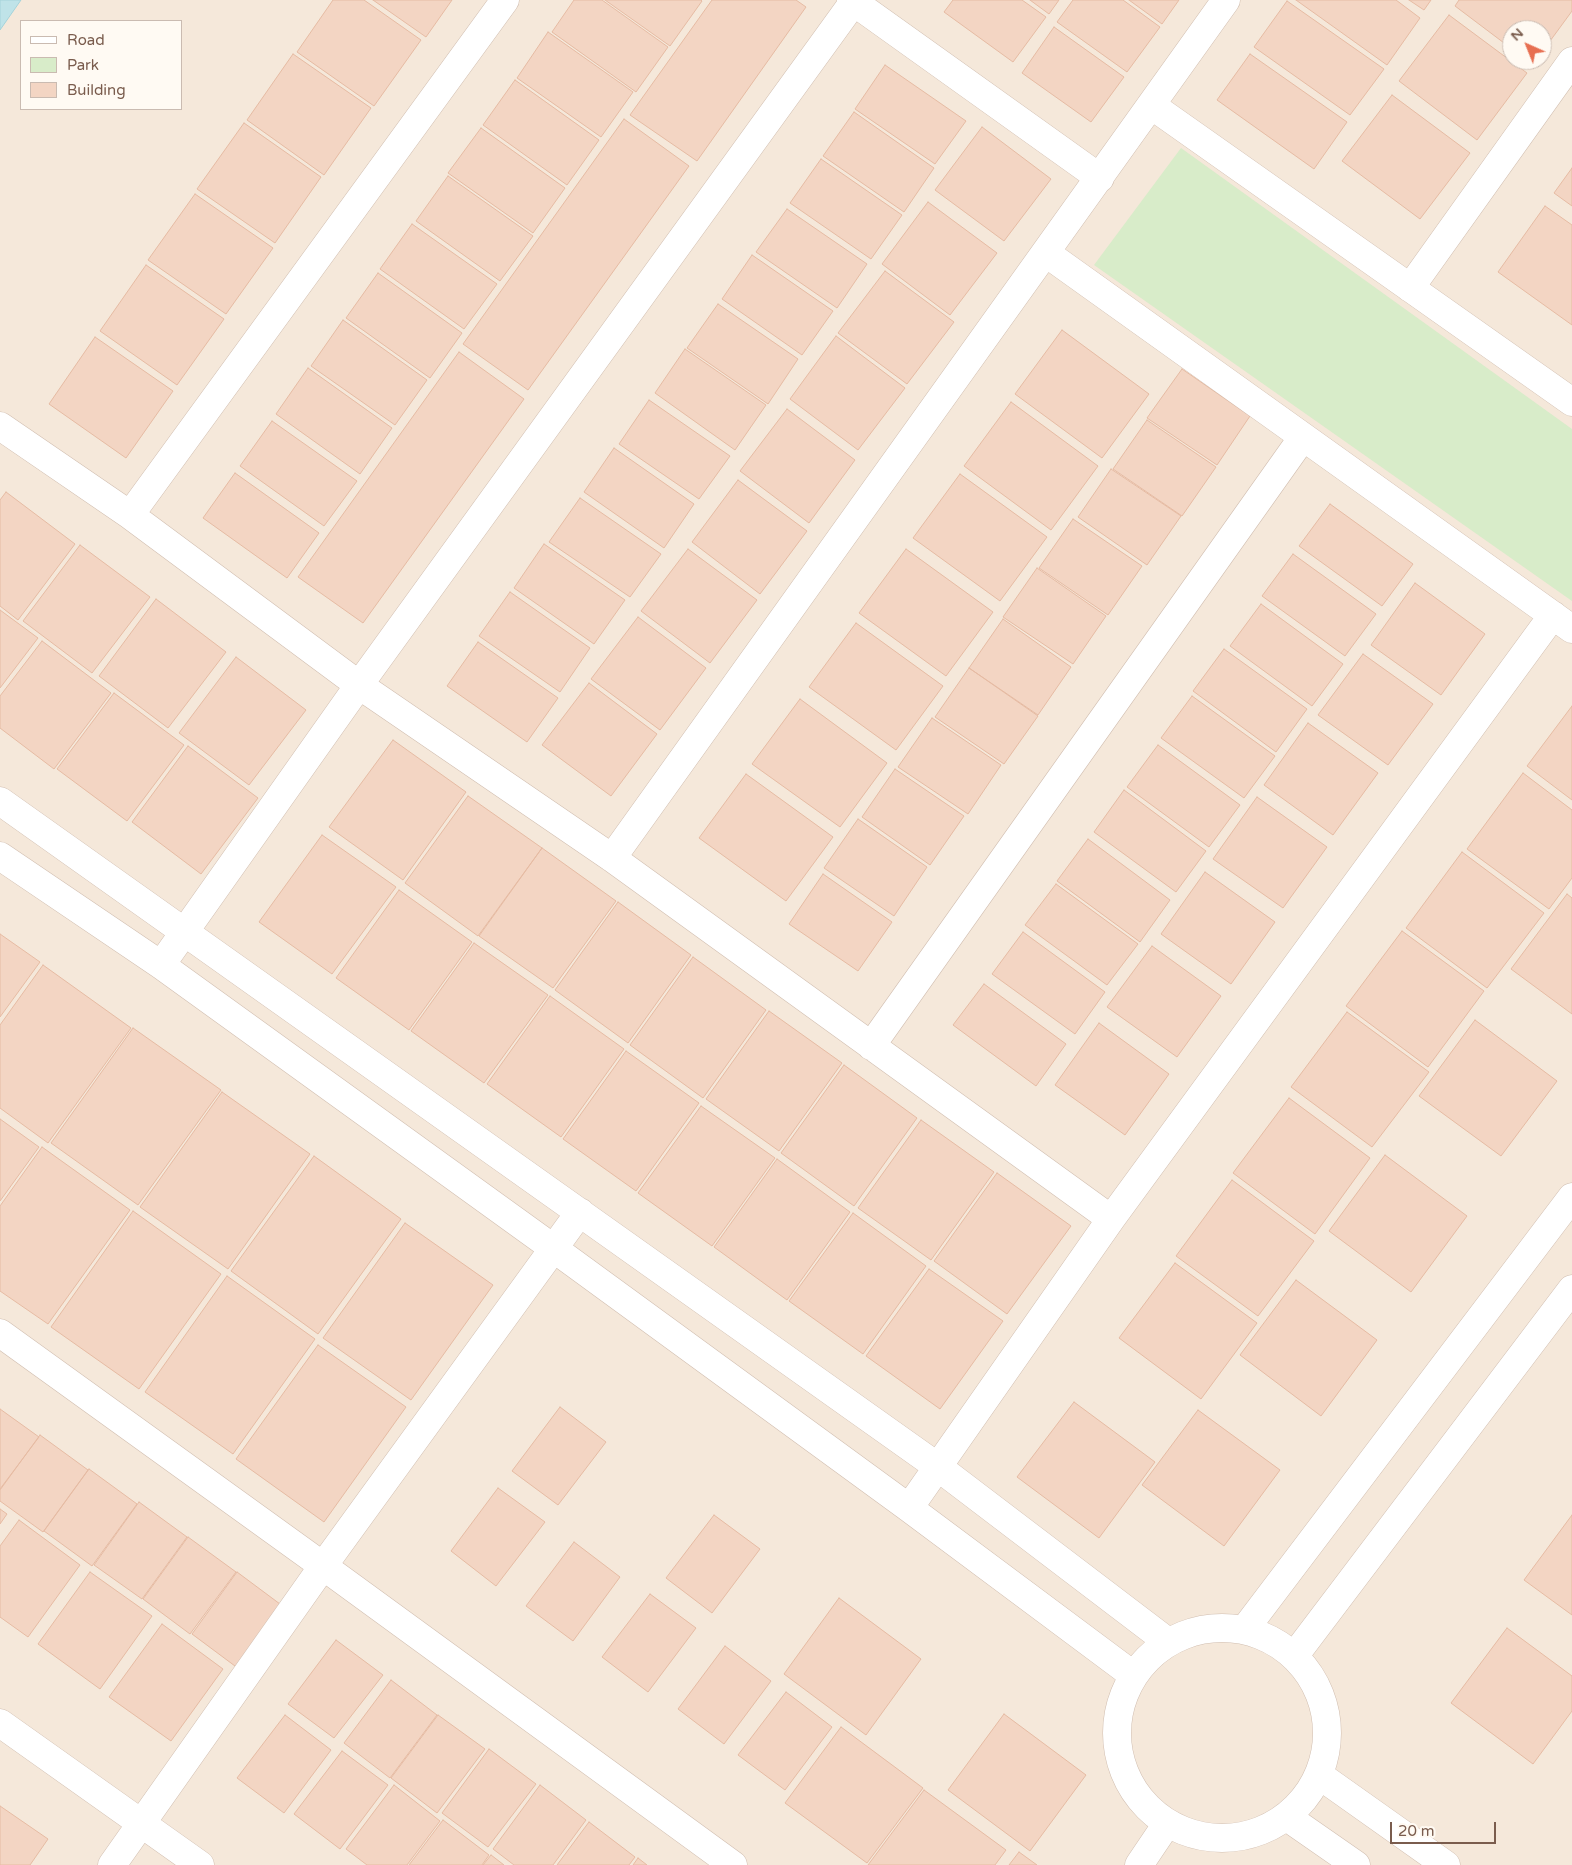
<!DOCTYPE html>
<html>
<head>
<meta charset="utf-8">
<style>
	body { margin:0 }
	#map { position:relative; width:1572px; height:1865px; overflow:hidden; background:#fdf6ec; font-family:"Varela Round",sans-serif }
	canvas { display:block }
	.legend { position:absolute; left:20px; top:20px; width:162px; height:90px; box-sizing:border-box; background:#fffaf3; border:1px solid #cabbb1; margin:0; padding:6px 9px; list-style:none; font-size:15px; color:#7a5c4d }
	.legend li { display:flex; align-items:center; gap:10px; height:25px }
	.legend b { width:25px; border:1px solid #cabbb1 }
	.north { position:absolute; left:1502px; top:20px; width:50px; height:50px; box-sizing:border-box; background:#fffaf3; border:1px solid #cabbb1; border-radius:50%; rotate:316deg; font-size:14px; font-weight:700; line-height:20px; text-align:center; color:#7a5c4d }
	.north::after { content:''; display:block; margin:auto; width:18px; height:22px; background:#e76f51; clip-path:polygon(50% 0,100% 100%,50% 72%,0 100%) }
	.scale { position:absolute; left:1390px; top:1822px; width:106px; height:22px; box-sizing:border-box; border:2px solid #7a5c4d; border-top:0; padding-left:6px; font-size:15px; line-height:18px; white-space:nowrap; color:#7a5c4d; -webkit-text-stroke:4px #fffaf3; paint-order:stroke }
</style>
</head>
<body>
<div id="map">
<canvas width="1572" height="1865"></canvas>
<ul class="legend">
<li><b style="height:6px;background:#fff"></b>Road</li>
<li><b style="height:14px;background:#d8ecc9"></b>Park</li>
<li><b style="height:14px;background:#f3d5c3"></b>Building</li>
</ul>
<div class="north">N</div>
<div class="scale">20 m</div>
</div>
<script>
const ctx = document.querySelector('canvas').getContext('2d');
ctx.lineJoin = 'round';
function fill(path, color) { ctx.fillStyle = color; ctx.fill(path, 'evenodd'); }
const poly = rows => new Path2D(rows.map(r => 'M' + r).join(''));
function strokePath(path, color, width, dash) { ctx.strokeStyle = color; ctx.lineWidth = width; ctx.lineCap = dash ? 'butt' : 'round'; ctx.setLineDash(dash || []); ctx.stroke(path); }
fill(poly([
	[0,0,1572,0,1572,1865,0,1865],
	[21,21,181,21,181,109,21,109],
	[1512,30,1542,30,1542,60,1512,60]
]), '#f5e8da');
fill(poly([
	[1181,148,1572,429,1572,601,1094,265]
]), '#d8ecc9');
const water = poly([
	[0,0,21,0,0,30,0,0]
]);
fill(water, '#bfe3e8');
strokePath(water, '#a5d3da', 1);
const building = poly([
	[333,0,364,0,421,40,374,106,297,52,333,0],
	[373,0,452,0,426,37,373,0],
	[574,0,602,0,668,47,636,92,552,32,574,0],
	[605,0,701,0,702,1,670,46,605,0],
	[712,0,796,0,806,7,697,161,630,115,712,0],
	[953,0,1022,0,1046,17,1013,62,944,12,953,0],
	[1030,0,1059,0,1049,14,1030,0],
	[1073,0,1123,0,1160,27,1127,72,1057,22,1073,0],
	[1129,0,1179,0,1162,24,1129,0],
	[1296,0,1396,0,1420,18,1387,65,1296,0],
	[1409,0,1431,0,1424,10,1409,0],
	[1459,0,1572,0,1572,11,1542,52,1542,30,1512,30,1512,49,1455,6,1459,0],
	[1287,1,1384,69,1350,115,1254,47,1287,1],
	[1449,15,1527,73,1477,140,1399,81,1449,15],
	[1054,27,1124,77,1091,122,1022,73,1054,27],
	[548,32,633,92,601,137,517,78,548,32],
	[293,54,371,108,324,175,247,120,293,54],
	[1250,54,1347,122,1314,169,1217,100,1250,54],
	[885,65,966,121,935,164,855,109,885,65],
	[515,80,599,140,567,185,483,125,515,80],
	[1392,95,1470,153,1420,219,1342,161,1392,95],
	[854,112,934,168,904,212,823,156,854,112],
	[624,119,689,166,528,390,463,344,624,119],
	[244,123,321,177,275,243,197,189,244,123],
	[982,127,1051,179,1004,241,935,190,982,127],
	[481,128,565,188,533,233,448,173,481,128],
	[821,159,902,215,871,259,790,203,821,159],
	[1572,168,1572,206,1554,193,1572,168],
	[448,176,533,236,500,281,416,221,448,176],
	[195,194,273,248,226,314,148,260,195,194],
	[928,202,997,253,950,315,882,264,928,202],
	[1545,206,1572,225,1572,325,1498,272,1545,206],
	[787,209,867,264,837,308,756,252,787,209],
	[412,224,497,284,464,329,380,269,412,224],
	[752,255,833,311,802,355,722,299,752,255],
	[146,265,224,319,177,385,100,331,146,265],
	[885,271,954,322,907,384,838,333,885,271],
	[378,273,462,333,430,378,346,318,378,273],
	[718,304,798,359,768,404,687,348,718,304],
	[343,320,427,380,395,425,311,366,343,320],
	[1062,330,1149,394,1102,458,1015,394,1062,330],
	[836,336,905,388,858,450,790,399,836,336],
	[95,337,173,391,126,458,49,404,95,337],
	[685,349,766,405,735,450,655,393,685,349],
	[459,352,524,399,363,623,298,577,459,352],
	[308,368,392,428,360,474,276,414,308,368],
	[1182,369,1250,416,1217,465,1147,418,1182,369],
	[649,400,730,456,699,499,619,444,649,400],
	[1011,402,1098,466,1051,530,964,466,1011,402],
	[787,409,855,460,809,523,740,471,787,409],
	[1147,420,1216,467,1182,516,1113,469,1147,420],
	[272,421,357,481,324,526,240,466,272,421],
	[614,448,694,504,664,548,584,492,614,448],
	[1111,469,1181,516,1147,565,1078,517,1111,469],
	[235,473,319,533,287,578,203,518,235,473],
	[960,474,1047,537,1000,601,913,538,960,474],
	[738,480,807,531,760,594,692,542,738,480],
	[6,492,75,544,18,620,0,606,0,500,6,492],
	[580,498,661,554,630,597,549,542,580,498],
	[1330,504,1413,564,1382,606,1299,546,1330,504],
	[1073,519,1142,566,1108,615,1039,568,1073,519],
	[544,544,625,600,594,644,514,588,544,544],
	[80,545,150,597,92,673,23,621,80,545],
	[688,549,757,600,710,663,641,611,688,549],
	[906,549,993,612,946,676,859,613,906,549],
	[1293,554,1376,614,1345,656,1262,596,1293,554],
	[1037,568,1106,616,1073,664,1003,617,1037,568],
	[1415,583,1485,634,1441,695,1371,645,1415,583],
	[510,592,590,648,560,692,479,636,510,592],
	[156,599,226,652,168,728,99,676,156,599],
	[1261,604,1343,664,1312,706,1230,646,1261,604],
	[0,610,38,638,0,688,0,610],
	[638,617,706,668,660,730,591,679,638,617],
	[1003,619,1071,667,1038,715,969,668,1003,619],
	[856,623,943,686,896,750,809,687,856,623],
	[42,641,111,693,54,769,0,728,0,696,42,641],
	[478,642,558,698,527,742,447,686,478,642],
	[1224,649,1307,709,1276,752,1193,691,1224,649],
	[1363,654,1433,704,1388,765,1318,715,1363,654],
	[236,657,306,710,249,785,179,733,236,657],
	[969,668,1038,716,1004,764,935,717,969,668],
	[589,683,657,734,611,796,542,745,589,683],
	[114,693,184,745,127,821,57,769,114,693],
	[1192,696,1275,756,1244,798,1161,738,1192,696],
	[800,699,887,763,840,827,752,764,800,699],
	[1572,706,1572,800,1527,766,1572,706],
	[932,718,1001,765,968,814,898,767,932,718],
	[1308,723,1378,773,1333,835,1264,785,1308,723],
	[393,740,466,792,403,880,329,827,393,740],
	[1158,745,1240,805,1209,847,1127,787,1158,745],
	[188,746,258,798,201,874,132,822,188,746],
	[895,769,964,816,930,865,862,817,895,769],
	[1523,773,1572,810,1572,878,1549,909,1467,849,1523,773],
	[746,774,833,837,786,901,699,838,746,774],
	[1124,790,1206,851,1176,892,1094,832,1124,790],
	[468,796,542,848,478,936,405,883,468,796],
	[1257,797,1327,847,1283,908,1213,859,1257,797],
	[858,819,927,867,894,916,824,868,858,819],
	[322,835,396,887,332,974,259,922,322,835],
	[1088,839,1170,900,1140,942,1057,881,1088,839],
	[542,848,616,901,553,988,479,936,542,848],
	[1462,852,1544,913,1487,988,1406,928,1462,852],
	[1205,872,1275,922,1231,984,1161,934,1205,872],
	[823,874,892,922,858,971,789,924,823,874],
	[1056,884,1138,944,1107,985,1025,925,1056,884],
	[399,890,472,942,409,1030,336,978,399,890],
	[1567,894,1572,898,1572,1014,1511,969,1567,894],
	[618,902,691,955,628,1043,555,990,618,902],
	[1402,931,1484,991,1428,1067,1346,1006,1402,931],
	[1023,932,1105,992,1075,1034,992,974,1023,932],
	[0,934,40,962,0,1017,0,934],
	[474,943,548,995,484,1083,411,1031,474,943],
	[1152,946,1221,996,1177,1057,1107,1007,1152,946],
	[693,957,766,1010,703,1098,630,1045,693,957],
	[43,965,131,1028,48,1143,0,1108,0,1025,43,965],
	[984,984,1066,1044,1036,1086,953,1025,984,984],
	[550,996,624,1049,561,1137,487,1084,550,996],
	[769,1011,842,1063,779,1151,706,1099,769,1011],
	[1347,1012,1429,1072,1372,1147,1291,1087,1347,1012],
	[1475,1020,1557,1081,1501,1156,1419,1096,1475,1020],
	[1099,1023,1169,1074,1125,1135,1055,1085,1099,1023],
	[133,1028,221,1090,138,1205,51,1143,133,1028],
	[626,1051,699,1103,636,1191,563,1139,626,1051],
	[844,1065,917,1118,854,1206,781,1153,844,1065],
	[222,1092,310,1154,228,1269,140,1207,222,1092],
	[1289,1098,1370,1158,1315,1234,1233,1173,1289,1098],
	[701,1106,775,1158,712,1246,638,1193,701,1106],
	[0,1119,39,1147,0,1201,0,1119],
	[921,1120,994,1172,931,1260,858,1208,921,1120],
	[42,1147,130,1210,48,1324,0,1291,0,1206,42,1147],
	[1385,1155,1467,1216,1411,1292,1329,1231,1385,1155],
	[314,1156,401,1219,318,1334,231,1271,314,1156],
	[777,1159,850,1212,787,1300,714,1247,777,1159],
	[997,1173,1071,1226,1007,1314,934,1261,997,1173],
	[1232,1180,1314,1241,1258,1316,1176,1256,1232,1180],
	[133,1211,221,1274,139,1389,51,1327,133,1211],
	[853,1213,926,1266,863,1354,789,1301,853,1213],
	[405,1223,493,1285,411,1400,323,1338,405,1223],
	[1175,1263,1257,1323,1201,1399,1119,1338,1175,1263],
	[929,1269,1003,1321,940,1409,866,1356,929,1269],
	[227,1276,315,1339,233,1454,145,1392,227,1276],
	[1296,1280,1377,1340,1321,1416,1240,1355,1296,1280],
	[318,1345,406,1407,324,1522,236,1459,318,1345],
	[1074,1402,1155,1462,1099,1538,1017,1477,1074,1402],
	[560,1407,606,1442,558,1505,512,1471,560,1407],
	[0,1409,39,1437,0,1489,0,1409],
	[1198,1410,1280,1470,1224,1546,1142,1485,1198,1410],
	[40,1435,88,1470,43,1532,0,1501,0,1490,40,1435],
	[89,1469,137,1504,92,1566,44,1531,89,1469],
	[498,1488,545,1522,496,1586,451,1551,498,1488],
	[139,1502,187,1537,142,1599,94,1565,139,1502],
	[0,1509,7,1514,0,1524,0,1509],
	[714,1515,760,1549,712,1613,666,1578,714,1515],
	[1572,1515,1572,1615,1524,1580,1572,1515],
	[19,1520,80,1565,28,1637,0,1617,0,1546,19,1520],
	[188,1537,236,1572,190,1634,143,1599,188,1537],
	[574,1542,620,1577,573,1641,526,1606,574,1542],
	[90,1572,152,1616,100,1689,38,1644,90,1572],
	[237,1572,284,1607,239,1669,192,1634,237,1572],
	[650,1594,696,1628,648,1692,602,1657,650,1594],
	[839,1598,921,1659,866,1735,784,1674,839,1598],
	[162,1624,223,1669,171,1741,109,1697,162,1624],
	[1507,1628,1572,1676,1572,1711,1533,1764,1451,1703,1507,1628],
	[336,1640,383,1675,334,1738,288,1704,336,1640],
	[725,1646,771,1681,724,1744,678,1709,725,1646],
	[391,1680,437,1715,390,1778,344,1743,391,1680],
	[786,1692,832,1727,785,1790,738,1755,786,1692],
	[1004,1714,1086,1775,1030,1851,948,1790,1004,1714],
	[285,1715,331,1750,284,1813,237,1778,285,1715],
	[438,1715,485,1749,437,1813,391,1778,438,1715],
	[841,1727,923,1788,867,1863,785,1803,841,1727],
	[489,1749,536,1784,488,1847,442,1813,489,1749],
	[342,1751,388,1785,340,1849,294,1814,342,1751],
	[394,1785,440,1821,407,1865,367,1865,346,1849,394,1785],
	[540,1785,586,1820,553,1865,514,1865,493,1849,540,1785],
	[924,1790,1006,1850,995,1865,868,1865,924,1790],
	[0,1806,48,1839,30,1865,0,1865,0,1806],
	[443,1820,489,1855,482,1865,409,1865,443,1820],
	[589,1822,635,1857,629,1865,557,1865,589,1822],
	[1019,1852,1037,1865,1009,1865,1019,1852],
	[491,1855,504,1865,483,1865,491,1855],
	[638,1858,647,1865,633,1865,638,1858]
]);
fill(building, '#f3d5c3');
strokePath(building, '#e6bba3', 1);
const street = poly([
	[851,0,1100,178],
	[1151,105,1572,402],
	[1046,253,1572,629],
	[1410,288,1572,61],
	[0,426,130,515,359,685,612,858,1111,1219],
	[130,515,505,0],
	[0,801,938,1467,1168,1642],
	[0,856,161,965,553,1248,909,1508,1133,1675],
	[612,858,1226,0],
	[161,965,359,685,855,0],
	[871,1046,1303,437],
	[0,1333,323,1566,733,1865],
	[909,1508,1111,1219,1553,615],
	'1117 1733a105 105 0 1 1 210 0a105 105 0 1 1-210 0Z',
	[1245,1629,1572,1197],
	[1295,1655,1572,1289],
	[0,1723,200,1865],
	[1319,1775,1446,1865],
	[1287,1817,1356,1865],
	[112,1865,323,1566,580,1212],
	[1139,1865,1166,1825]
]);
strokePath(street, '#d1beb0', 29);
strokePath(street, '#fff', 28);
</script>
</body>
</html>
